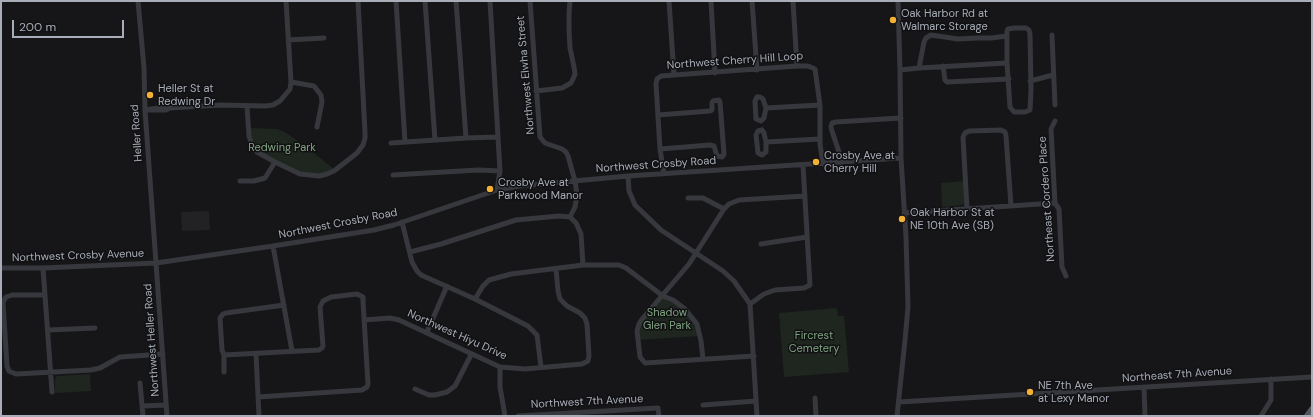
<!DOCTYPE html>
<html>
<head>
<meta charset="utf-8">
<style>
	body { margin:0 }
	#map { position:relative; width:1313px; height:417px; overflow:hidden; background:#161618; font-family:"DM Sans",sans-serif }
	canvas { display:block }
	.frame { position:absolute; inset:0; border:2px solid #a8adb8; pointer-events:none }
	.scale { position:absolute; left:12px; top:20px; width:112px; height:18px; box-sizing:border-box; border:2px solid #a8adb8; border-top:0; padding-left:5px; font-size:12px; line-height:14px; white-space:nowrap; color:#a8adb8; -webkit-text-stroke:3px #111113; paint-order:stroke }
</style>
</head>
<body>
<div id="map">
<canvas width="1313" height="417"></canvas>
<div class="frame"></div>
<div class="scale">200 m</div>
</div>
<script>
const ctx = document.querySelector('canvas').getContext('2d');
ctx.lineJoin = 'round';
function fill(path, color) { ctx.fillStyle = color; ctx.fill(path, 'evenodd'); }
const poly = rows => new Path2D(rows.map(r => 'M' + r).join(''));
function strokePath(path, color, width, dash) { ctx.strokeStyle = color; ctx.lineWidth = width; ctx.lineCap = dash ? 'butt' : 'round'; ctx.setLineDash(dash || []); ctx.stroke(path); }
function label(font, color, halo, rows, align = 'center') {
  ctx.font = font + ' "DM Sans",sans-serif'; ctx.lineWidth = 3; ctx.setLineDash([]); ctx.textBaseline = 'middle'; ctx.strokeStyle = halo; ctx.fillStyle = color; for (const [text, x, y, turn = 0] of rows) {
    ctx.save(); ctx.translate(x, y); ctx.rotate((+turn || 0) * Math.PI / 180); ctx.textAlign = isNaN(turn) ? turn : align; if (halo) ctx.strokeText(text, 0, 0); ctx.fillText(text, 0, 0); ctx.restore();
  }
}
fill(poly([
	[209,211,210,230,182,231,181,212]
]), '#222225');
fill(poly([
	[249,128,277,129,285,132,308,148,335,170,327,174,300,174,257,152],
	[964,181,965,201,964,203,962,205,942,207,941,183],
	[663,296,691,316,700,336,637,340,639,324],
	[837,308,838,316,844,316,849,372,784,377,779,313],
	[90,374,91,391,55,393,55,379,57,376]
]), '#1e261f');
strokePath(poly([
	[138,1,144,68,145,110,167,416],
	[396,1,405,142],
	[425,1,435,140],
	[456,1,466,138],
	[490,1,500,171,497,190],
	[530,1,540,137,545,143,562,149,566,152,568,156,575,181,577,195,575,207,570,217,576,223,581,234,583,265],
	[669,1,674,75],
	[711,1,715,73],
	[752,1,757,70],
	[793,1,797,66],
	[1052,35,1055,105],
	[288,40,324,38],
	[943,66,945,80,947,82,1009,79],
	[919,68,924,42,926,38,931,35,958,39,977,38,991,38,1007,36],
	[900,70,919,68,1007,63,1007,31,1008,29,1014,28,1026,28,1029,30,1030,34,1031,90,1030,110,1025,112,1014,112,1010,107,1007,63],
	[1030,81,1053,75],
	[291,82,314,86,321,95,322,102,317,127],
	[536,91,562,88,571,83,573,79,575,74,574,67,570,48,569,30,569,14,570,1],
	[757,97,760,97,763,99,766,108,764,118,761,121,756,119,755,101,757,97],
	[247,106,249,136,252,145,257,152,275,162,300,174,319,176,327,174,334,171,357,153,363,145,365,138,365,132,358,1],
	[766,108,820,105],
	[145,110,165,107,170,108,221,105,265,106,273,105,280,101,290,89,291,82,286,1],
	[148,110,166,110,170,108],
	[658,115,710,111,712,110,712,103,713,101,719,100,720,102,724,154,722,157,717,156,714,146,710,145,660,149],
	[1055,121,1051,129,1055,203,1059,209,1062,267,1066,276],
	[762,130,764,133,766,142,766,152,762,155,758,153,756,135,758,131,762,130],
	[766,142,820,139],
	[391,143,466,138,498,137],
	[841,163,840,155,832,131,831,127,832,123,836,122,901,118],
	[664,174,660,149,656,84,657,79,661,76,674,75,797,66,808,66,815,69,820,105,820,144,823,164],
	[393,175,478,170,500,171],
	[628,176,629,191,635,205,661,230,723,271,734,281,750,304,757,416],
	[240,181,254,181,265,178,275,162],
	[688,198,703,198,724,209],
	[967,209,963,137,965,133,969,131,1001,130,1005,132,1006,136,1011,206],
	[904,213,1055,203],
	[402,222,412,262,417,271,421,275,475,299,528,326,537,335,541,367],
	[761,244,807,237],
	[273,246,292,351],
	[410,252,441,244,516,220,559,216,570,217],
	[1,268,43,268,156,263,273,246,374,230,394,225,497,190,520,186,628,176,901,158],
	[43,268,52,392],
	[45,295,12,295,6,297,4,300,3,303,7,366,9,371,11,372,16,374,91,370,100,368,120,357,163,354],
	[475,299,483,286,489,280,511,274,583,265,619,265,626,268,663,296,673,300,685,309,697,324,701,341,703,359],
	[750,304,764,294,775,290,804,288,810,285,803,165],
	[364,320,390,318,399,320,500,367,525,369,582,364,588,361,589,356,587,324,585,318,580,313,567,306,560,299,558,291,556,269],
	[48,330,95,328],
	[427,332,447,286],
	[256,354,259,416],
	[224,355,224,372],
	[754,356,645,363,640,357,637,331,639,324,643,318,689,264,724,209,729,204,739,200,805,196],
	[500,367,500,387,505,416],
	[140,383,143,416],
	[1144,387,1145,416],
	[415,389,429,395,435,395,447,392,455,386,471,355],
	[258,397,362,390,367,387,368,384,363,301,363,297,357,294,331,297,323,301,320,307,323,346,322,348,319,350,224,355,222,350,220,318,223,314,226,313,284,305],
	[815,398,816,416],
	[899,402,1312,377],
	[703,405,756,401],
	[142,406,166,405],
	[518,416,658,408,659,416],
	[897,416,905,340,908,307,906,237,901,158,900,70,898,1],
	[1261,416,1271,400,1271,379]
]), '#37383d', 5);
strokePath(poly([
	[1307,416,1312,409]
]), '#53555c', 6);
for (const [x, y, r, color] of [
	[893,20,4,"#f2b134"],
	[150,95,4,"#f2b134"],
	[816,162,4,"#f2b134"],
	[490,189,4,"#f2b134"],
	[902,219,4,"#f2b134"],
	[1030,392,4,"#f2b134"]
]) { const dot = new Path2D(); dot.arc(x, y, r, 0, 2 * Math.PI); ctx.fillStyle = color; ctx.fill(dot); strokePath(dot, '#111113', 1.5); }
label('11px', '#a8adb8', '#111113', [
	["Oak Harbor Rd at",901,14],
	["Walmarc Storage",901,27],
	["Heller St at",158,89],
	["Redwing Dr",158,102],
	["Crosby Ave at",824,156],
	["Cherry Hill",824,169],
	["Crosby Ave at",498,183],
	["Parkwood Manor",498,196],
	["Oak Harbor St at",910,213],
	["NE 10th Ave (SB)",910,226],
	["NE 7th Ave",1038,386],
	["at Lexy Manor",1038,399]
], 'left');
label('11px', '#a8adb8', '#111113', [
	["Northwest Cherry Hill Loop",735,61,-4],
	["Northwest Elwha Street",526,75,-95],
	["Heller Road",137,133,-94],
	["Northwest Crosby Road",656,165,-4],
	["Northeast Cordero Place",1047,199,-94],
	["Northwest Crosby Road",338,224,-11],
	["Northwest Crosby Avenue",78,256,-2],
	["Northwest Hiyu Drive",457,335,24],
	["Northwest Heller Road",152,340,-94],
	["Northeast 7th Avenue",1177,375,-4],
	["Northwest 7th Avenue",587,402,-3]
]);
label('11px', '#7fa381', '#111113', [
	["Redwing Park",282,148],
	["Shadow",667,313],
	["Glen Park",667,326],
	["Fircrest",814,336],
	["Cemetery",814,349]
]);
</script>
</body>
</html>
